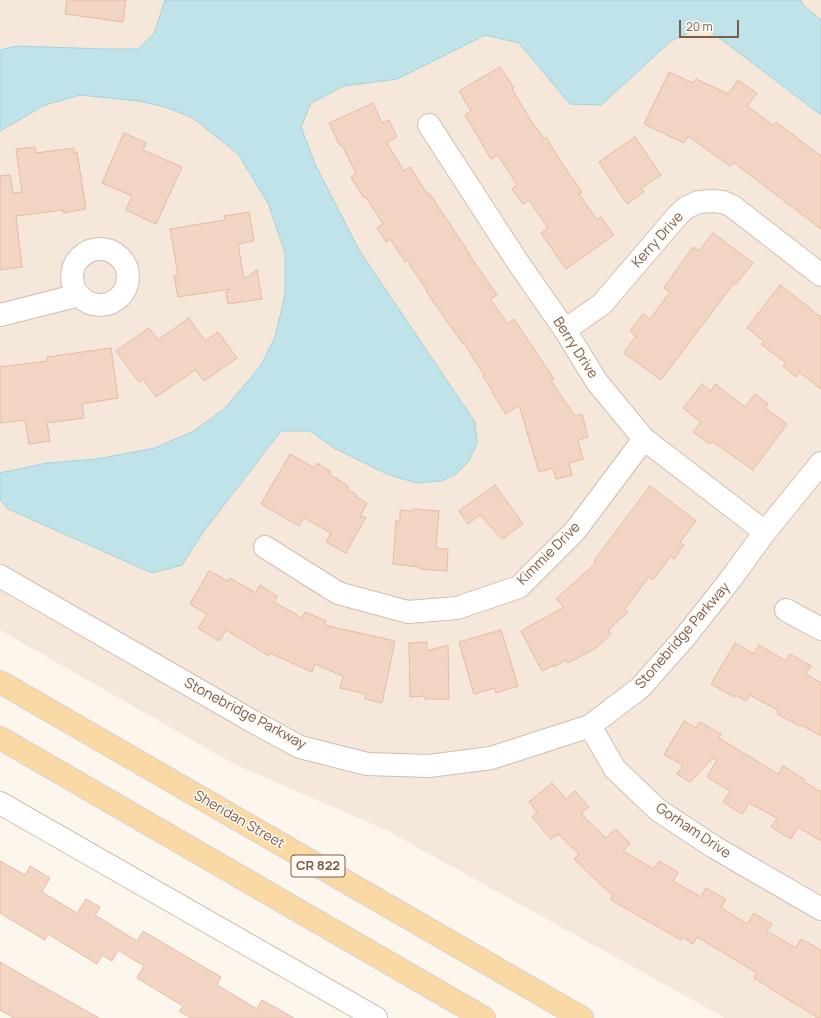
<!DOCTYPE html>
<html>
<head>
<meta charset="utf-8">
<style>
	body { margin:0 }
	#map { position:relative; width:821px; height:1018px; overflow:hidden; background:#fdf6ec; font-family:Manrope,sans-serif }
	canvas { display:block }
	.scale { position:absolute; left:679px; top:20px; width:60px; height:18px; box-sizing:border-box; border:2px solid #7a5c4d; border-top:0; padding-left:5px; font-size:12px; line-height:14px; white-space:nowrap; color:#7a5c4d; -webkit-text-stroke:3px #fffaf3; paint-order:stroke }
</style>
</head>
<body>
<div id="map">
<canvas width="821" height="1018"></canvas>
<div class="scale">20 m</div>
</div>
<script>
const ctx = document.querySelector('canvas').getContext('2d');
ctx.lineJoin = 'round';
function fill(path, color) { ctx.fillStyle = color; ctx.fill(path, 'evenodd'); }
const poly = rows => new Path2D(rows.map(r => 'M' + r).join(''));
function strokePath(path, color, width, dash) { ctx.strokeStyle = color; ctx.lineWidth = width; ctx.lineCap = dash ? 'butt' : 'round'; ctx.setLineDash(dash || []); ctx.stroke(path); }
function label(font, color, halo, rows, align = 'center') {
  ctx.font = font + ' Manrope,sans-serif'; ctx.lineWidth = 3; ctx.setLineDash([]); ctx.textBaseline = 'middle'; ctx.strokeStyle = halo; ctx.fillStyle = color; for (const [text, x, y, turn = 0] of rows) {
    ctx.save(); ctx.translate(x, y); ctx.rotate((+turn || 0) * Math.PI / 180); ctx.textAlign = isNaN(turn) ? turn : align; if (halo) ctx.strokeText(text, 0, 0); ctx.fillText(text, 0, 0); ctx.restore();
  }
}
fill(poly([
	[0,0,821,0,821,1018,725,1018,388,831,234,764,0,630]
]), '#f5e8da');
const water = poly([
	[165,0,801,0,803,5,821,20,821,115,726,43,702,26,671,41,601,105,570,104,519,43,485,35,397,79,344,86,311,103,301,127,315,164,359,250,475,422,477,443,469,461,456,474,441,481,416,483,387,474,334,448,310,431,281,431,204,531,182,565,152,573,8,509,0,500,0,473,47,463,97,459,155,448,194,431,224,409,260,367,275,337,285,294,285,253,268,203,238,154,193,118,165,107,139,101,80,95,45,105,0,131,0,50,16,46,106,49,138,49,154,34,165,0]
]);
fill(water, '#bfe3e8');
strokePath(water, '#a5d3da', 1);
const building = poly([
	[67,0,126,0,123,22,65,14,67,0],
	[500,67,514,88,512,89,536,129,537,128,544,139,546,137,561,162,582,192,579,194,597,220,601,217,614,235,566,269,541,233,548,228,529,200,523,204,512,189,517,185,498,155,491,159,465,115,471,111,459,91,500,67],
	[669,72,693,83,696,79,728,94,738,80,757,93,747,106,773,125,776,122,821,156,821,229,733,162,730,166,688,136,684,143,644,124,669,72],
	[373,103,382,123,389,120,397,137,387,143,404,171,410,167,427,194,429,193,469,253,468,253,497,295,490,299,508,324,514,319,554,379,551,381,575,416,582,414,588,437,578,440,583,459,569,463,572,475,556,479,553,468,539,472,519,405,506,414,492,393,493,392,483,376,484,375,464,343,463,344,426,291,427,291,407,260,405,262,390,239,386,242,377,228,383,224,366,197,364,198,351,177,356,174,342,145,340,146,329,123,373,103],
	[124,133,146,143,143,150,182,167,156,224,126,210,132,196,102,183,124,133],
	[635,137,661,175,641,188,644,192,627,204,599,162,635,137],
	[35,147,36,153,74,148,74,153,77,152,86,209,63,213,63,210,16,216,22,267,0,270,0,176,10,175,13,193,22,192,16,149,35,147],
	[249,212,254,241,238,244,244,279,257,270,262,299,228,304,226,292,230,289,178,297,174,276,178,275,170,229,225,220,224,216,249,212],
	[713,233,753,263,736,284,734,283,661,380,624,353,636,336,630,331,643,314,650,319,670,292,664,288,680,265,693,247,699,251,713,233],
	[780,285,821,317,821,389,799,372,796,377,783,366,786,363,761,344,764,341,747,328,780,285],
	[189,318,205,341,218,332,237,358,204,381,195,370,156,397,143,379,139,382,116,351,149,328,158,340,189,318],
	[111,348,118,398,82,404,84,418,47,423,50,441,29,444,25,420,0,423,0,367,47,361,47,357,111,348],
	[702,384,711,391,715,384,745,407,755,394,768,404,765,408,787,424,753,470,712,441,710,444,693,432,701,422,683,408,702,384],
	[290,454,314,468,317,463,331,472,329,474,348,486,347,489,357,495,356,497,367,503,360,517,366,517,346,553,326,542,331,533,304,518,299,526,261,504,290,454],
	[495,485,523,524,502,539,480,515,468,524,459,511,495,485],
	[650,486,696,521,680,542,684,545,674,559,671,556,653,580,649,577,625,609,628,612,608,630,611,634,596,648,568,663,566,660,554,667,553,665,542,671,521,631,564,607,556,599,596,563,594,561,650,486],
	[414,509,439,511,436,548,448,549,447,571,420,569,420,567,393,564,396,520,400,522,400,510,413,511,414,509],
	[209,571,228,581,230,578,256,593,260,585,277,596,274,602,302,618,305,612,326,621,324,625,395,641,382,703,365,699,366,694,340,688,343,676,315,664,312,672,270,653,269,656,226,630,219,641,198,628,207,614,190,604,209,571],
	[501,630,518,686,496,693,495,688,474,694,459,642,501,630],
	[427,642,427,651,448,645,449,699,425,699,424,696,410,697,409,643,427,642],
	[735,643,754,654,759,645,786,661,790,654,811,666,806,674,821,683,821,736,801,725,800,726,777,714,779,711,750,695,746,701,735,695,734,697,711,684,735,643],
	[684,721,696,728,700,722,721,734,719,738,778,774,783,766,805,780,804,782,821,792,821,841,798,827,791,839,771,827,777,818,749,803,742,814,723,802,730,791,707,777,717,760,713,758,690,782,677,774,683,765,664,755,684,721],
	[552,783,566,799,575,791,589,807,581,814,606,838,615,829,630,843,623,851,654,869,659,861,678,872,673,881,701,897,706,888,726,899,721,908,747,924,754,913,772,924,767,931,796,948,801,939,821,950,821,1018,818,1018,754,978,757,973,697,937,693,944,682,937,681,940,611,900,613,896,574,859,579,854,558,834,551,839,532,817,537,812,529,802,552,783],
	[0,861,25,875,30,866,50,878,42,892,77,913,86,899,100,907,95,915,137,941,143,931,221,977,217,985,257,1009,262,1000,294,1018,191,1018,179,1011,183,1006,137,978,144,966,118,950,112,961,102,955,97,964,48,934,45,940,0,913,0,861],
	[0,962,31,980,99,1018,14,1018,0,1010,0,962]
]);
fill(building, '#f3d5c3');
strokePath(building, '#e6bba3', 1);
const minor = poly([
	[429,125,517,261,565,330,597,382,644,439,765,532],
	'72 277a28 28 0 1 1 56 0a28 28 0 1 1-56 0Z',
	[0,315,79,295],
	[565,330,602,304,679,214,687,207,699,202,712,201,723,202,732,206,821,275],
	[265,547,338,593,408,612,457,608,519,587,575,531,644,439],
	[0,576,252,721,300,747,367,764,429,766,491,758,590,726,641,687,685,637,730,580,765,532,821,463],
	[786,610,821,629],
	[590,726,615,769,658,810,714,847,821,909],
	[0,803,376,1018]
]);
const major = poly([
	[0,682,582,1018],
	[0,738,484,1018]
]);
strokePath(minor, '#d1beb0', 24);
strokePath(major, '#dad1cd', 24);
strokePath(minor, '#fff', 22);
strokePath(major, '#fbd9a5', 22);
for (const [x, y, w] of [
	[318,866,54]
]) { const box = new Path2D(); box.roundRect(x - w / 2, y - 11, w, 22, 3); ctx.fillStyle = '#fffaf3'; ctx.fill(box); strokePath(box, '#7a5c4d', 1); }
label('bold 13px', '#7a5c4d', null, [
	["CR 822",318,866]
]);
label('14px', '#7a5c4d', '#fffaf3', [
	["Kerry Drive",658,240,-48],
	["Berry Drive",575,348,57],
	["Kimmie Drive",549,554,-45],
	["Stonebridge Parkway",683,636,-49],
	["Stonebridge Parkway",245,714,28],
	["Sheridan Street",239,820,30],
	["Gorham Drive",693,831,34]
]);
</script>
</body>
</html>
